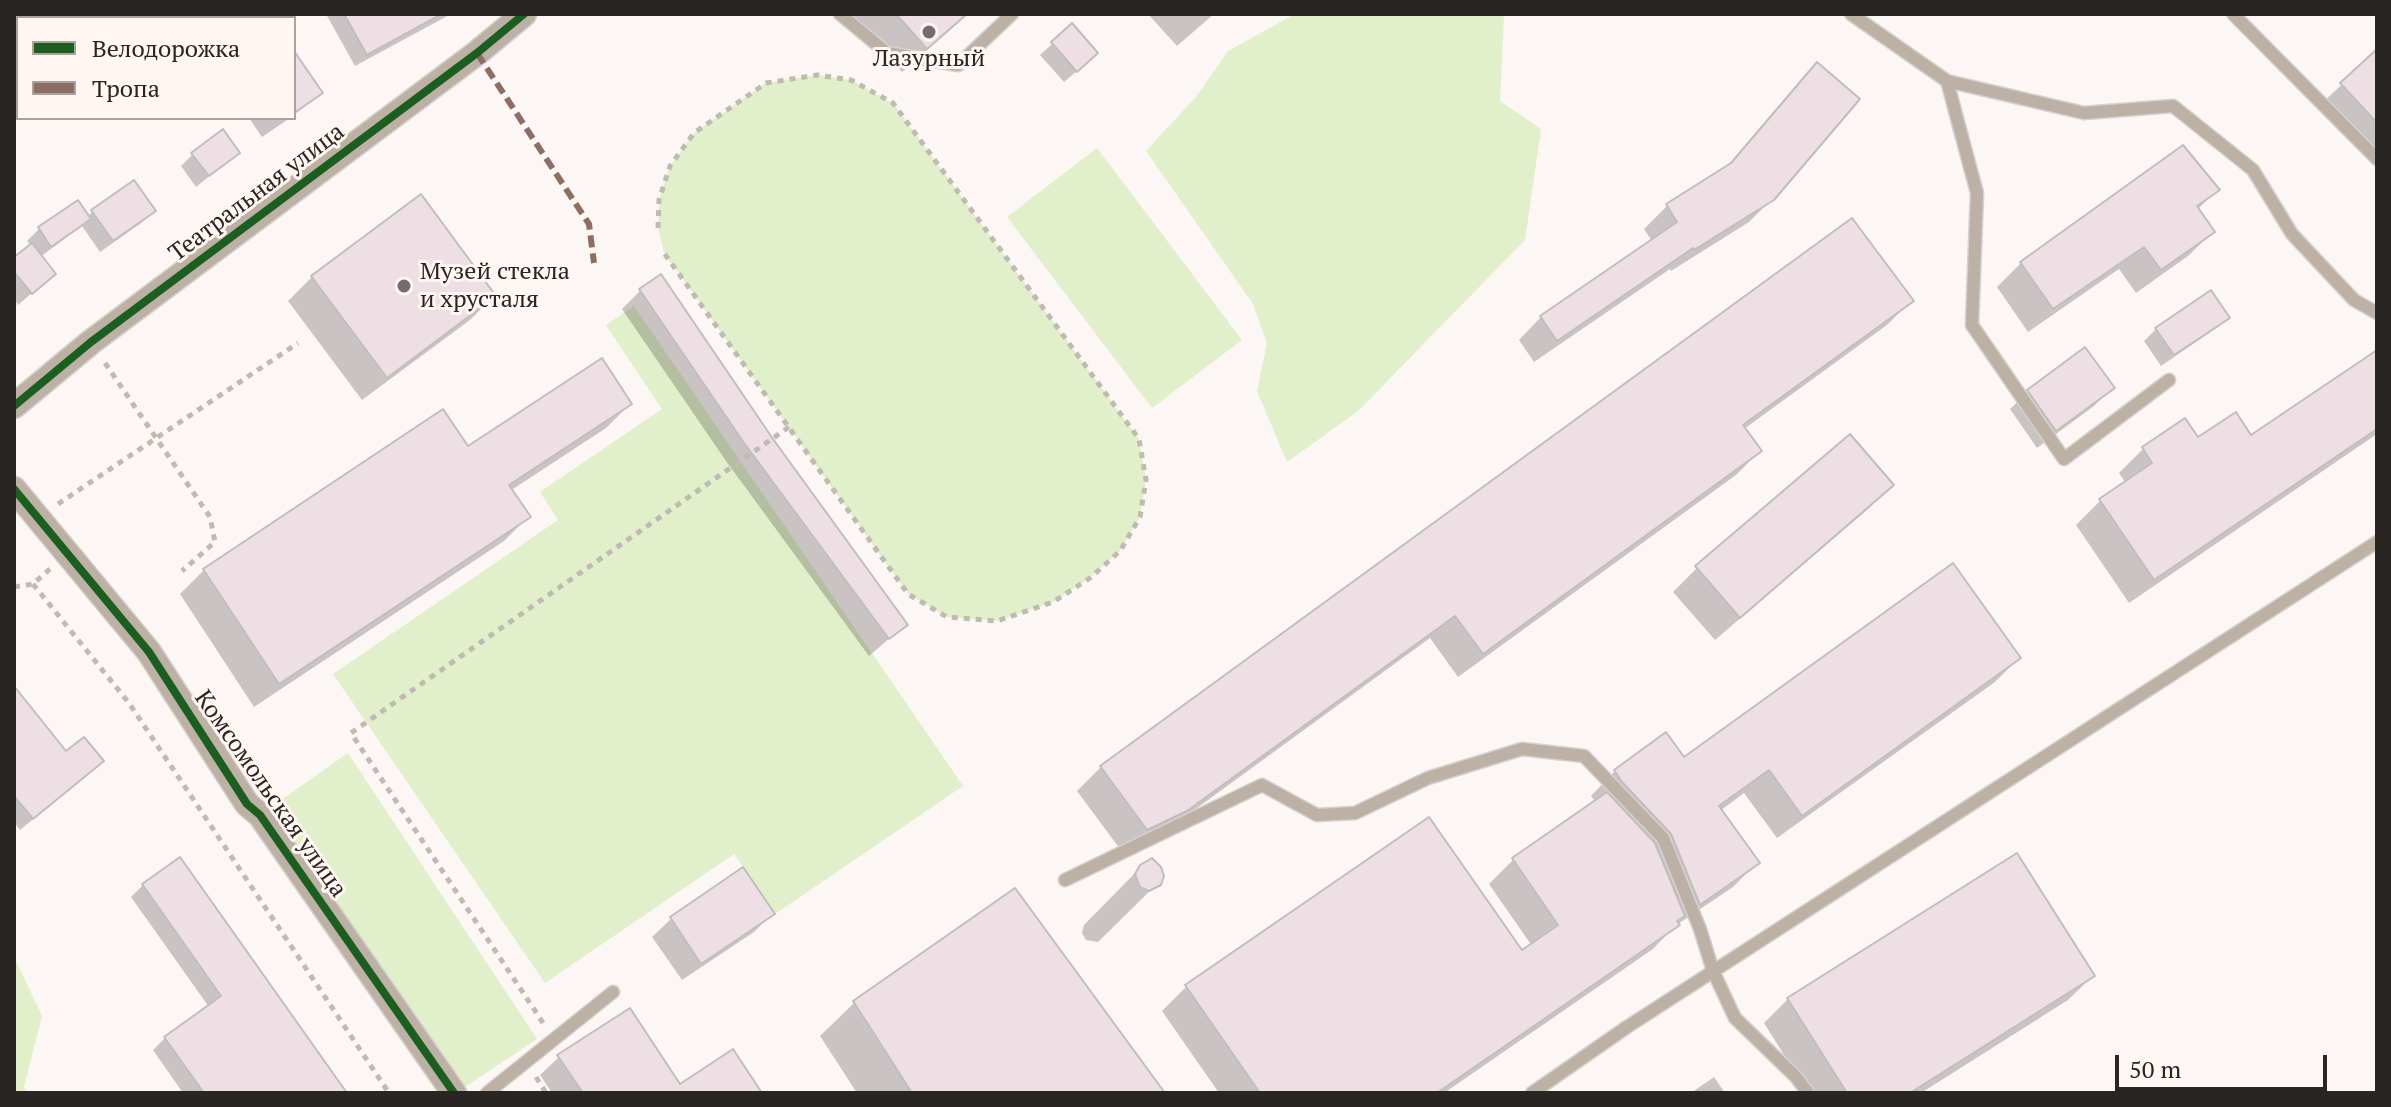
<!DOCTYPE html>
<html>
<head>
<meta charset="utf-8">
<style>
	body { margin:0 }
	#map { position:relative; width:2391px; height:1107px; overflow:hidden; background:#fcf6f4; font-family:"PT Serif",serif }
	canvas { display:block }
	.frame { position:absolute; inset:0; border:16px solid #292523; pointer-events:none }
	.legend { position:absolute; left:16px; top:16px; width:280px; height:104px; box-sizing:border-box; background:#fff5f1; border:2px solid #a9a29f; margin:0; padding:10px 14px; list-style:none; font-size:24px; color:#292523 }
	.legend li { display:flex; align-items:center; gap:16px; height:40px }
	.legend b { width:40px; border:2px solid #a9a29f }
	.scale { position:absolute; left:2115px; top:1055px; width:212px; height:36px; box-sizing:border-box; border:4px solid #292523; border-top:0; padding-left:10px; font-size:24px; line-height:28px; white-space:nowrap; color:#292523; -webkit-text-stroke:6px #fff5f1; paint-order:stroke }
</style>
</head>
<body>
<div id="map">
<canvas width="2391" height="1107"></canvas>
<div class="frame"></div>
<ul class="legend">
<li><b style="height:10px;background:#1b5e20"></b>Велодорожка</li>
<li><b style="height:10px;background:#8d6e63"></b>Тропа</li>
</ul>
<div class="scale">50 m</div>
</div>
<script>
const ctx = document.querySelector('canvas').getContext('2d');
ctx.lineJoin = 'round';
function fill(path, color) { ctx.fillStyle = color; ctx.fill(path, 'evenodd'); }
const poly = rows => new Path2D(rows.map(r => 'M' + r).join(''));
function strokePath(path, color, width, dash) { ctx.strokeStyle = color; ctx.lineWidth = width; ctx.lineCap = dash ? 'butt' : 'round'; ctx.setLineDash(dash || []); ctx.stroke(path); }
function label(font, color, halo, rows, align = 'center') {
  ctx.font = font + ' "PT Serif",serif'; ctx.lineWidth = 6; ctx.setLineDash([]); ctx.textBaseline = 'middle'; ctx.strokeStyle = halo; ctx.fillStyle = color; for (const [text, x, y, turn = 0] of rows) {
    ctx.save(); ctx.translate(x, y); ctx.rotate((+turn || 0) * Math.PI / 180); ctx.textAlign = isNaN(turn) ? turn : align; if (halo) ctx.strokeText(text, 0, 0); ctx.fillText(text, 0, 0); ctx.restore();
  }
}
fill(poly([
	[1295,14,1504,14,1500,101,1541,129,1525,240,1358,411,1287,462,1257,391,1267,343,1253,304,1146,151,1196,97,1228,51],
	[817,75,851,80,893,103,1139,439,1146,480,1140,517,1120,551,1090,578,1053,602,997,621,947,617,908,594,664,253,658,228,659,200,670,166,694,133,766,83],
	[1097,148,1242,340,1152,408,1007,217],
	[634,306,963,786,775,914,734,854,545,983,333,674,558,520,540,492,662,409,606,325],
	[348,753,537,1039,456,1093,260,815],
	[14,957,42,1016,24,1087,26,1093,14,1093]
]), '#e1efca');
fill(poly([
	[326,14,451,14,355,66],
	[851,14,968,14,902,72],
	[1148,14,1214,14,1177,46],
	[1072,26,1084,65,1064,82,1040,55],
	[2377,52,2377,161,2323,102],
	[1817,65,1773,198,1749,222,1671,271,1670,269,1534,362,1519,340,1541,317,1652,241,1644,229,1667,206,1724,170],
	[294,77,321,93,294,115],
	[249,118,290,118,262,137],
	[238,153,196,187,181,166,193,154],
	[2217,190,2197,210,2213,232,2188,256,2136,293,2119,269,2028,332,1997,287,2021,263],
	[93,211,153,211,141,223,100,252,82,226,40,257,54,274,18,305,14,299,14,260,31,246,27,241,39,229,87,217],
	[312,277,494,296,470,320,362,400,288,301],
	[640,291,772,441,905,625,869,656,726,461,622,309],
	[1911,301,1887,325,1744,429,1760,451,1736,475,1458,677,1430,638,1160,835,1123,853,1077,791,1101,767],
	[2227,317,2215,329,2161,366,2144,341,2156,329],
	[2377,359,2377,434,2129,603,2076,525,2100,501,2126,483,2119,473,2143,449,2197,440,2251,438],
	[2112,388,2094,406,2037,448,2010,409,2029,391],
	[630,404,606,428,510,491,528,517,504,541,254,707,180,594,204,570,468,449],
	[1892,485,1868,509,1715,640,1673,592,1697,568],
	[2019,658,1995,682,1777,838,1744,793,1720,811,1757,863,1733,887,1675,926,1653,949,1444,1093,1219,1093,1162,1011,1186,987,1521,953,1532,946,1489,884,1513,860,1596,802,1591,796,1615,771,1684,759],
	[14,689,66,754,89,773,20,830,14,822],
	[742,870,772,914,754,932,682,980,652,937,671,919],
	[1138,870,1161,880,1098,942,1086,940,1082,933,1084,925],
	[143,885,345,1093,183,1093,153,1050,165,1038,209,1007,131,897],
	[2093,976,2068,1000,1921,1093,1808,1093,1764,1023,1788,999],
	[854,1003,1163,1093,857,1093,820,1036],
	[559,1057,680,1087,759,1093,552,1093,540,1075],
	[1714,1077,1725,1093,1691,1093]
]), '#0003');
const building = poly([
	[344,14,442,14,367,55,344,14],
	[896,14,967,14,927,49,896,14],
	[1072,23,1098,53,1077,72,1051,42,1072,23],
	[2377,49,2377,123,2340,83,2377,49],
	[294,51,323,93,294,113,294,51],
	[1817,62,1860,99,1774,200,1694,250,1693,248,1557,341,1540,316,1677,222,1666,204,1731,163,1817,62],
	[223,129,240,153,209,176,191,153,223,129],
	[2183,145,2220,190,2197,206,2215,232,2161,270,2144,247,2053,309,2020,262,2183,145],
	[134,180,156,211,113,241,91,210,134,180],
	[421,194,496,296,387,378,311,276,421,194],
	[78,200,91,219,51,247,38,227,78,200],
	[1852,218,1914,301,1743,425,1762,451,1483,654,1455,616,1187,811,1147,830,1100,766,1852,218],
	[32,243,56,274,32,294,14,272,14,257,32,243],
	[661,274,773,439,908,625,889,639,744,443,639,289,661,274],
	[2211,290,2230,318,2174,355,2155,328,2211,290],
	[2085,347,2115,388,2056,431,2027,390,2085,347],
	[2377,350,2377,429,2154,580,2099,499,2152,463,2142,447,2185,418,2198,437,2236,412,2251,435,2377,350],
	[602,358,632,404,509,485,531,517,279,684,203,569,443,409,468,446,602,358],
	[1850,434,1894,485,1740,618,1695,566,1850,434],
	[1953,563,2021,658,1802,816,1769,770,1719,806,1760,863,1700,905,1671,834,1622,782,1614,770,1666,732,1684,757,1953,563],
	[14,686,66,751,84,737,104,761,33,819,14,796,14,686],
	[1607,792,1655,843,1685,916,1677,921,1680,925,1437,1093,1260,1093,1185,985,1429,817,1522,950,1558,925,1512,858,1607,792],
	[2017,853,2095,976,1910,1093,1847,1093,1787,998,2017,853],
	[180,857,347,1093,204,1093,164,1037,221,996,142,884,180,857],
	[1152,858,1161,867,1164,876,1161,885,1149,891,1140,887,1135,874,1140,865,1152,858],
	[743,867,775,914,701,964,670,917,743,867],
	[1015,888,1165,1093,912,1093,853,1001,1015,888],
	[630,1008,680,1084,733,1049,762,1093,583,1093,557,1055,630,1008]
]);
fill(building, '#eedfe4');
strokePath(building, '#c2bdbd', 2);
const lane = poly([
	[840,14,887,53,958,65,1012,14],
	[1851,14,1947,81,1977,193,1972,325,2064,459,2169,380],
	[2233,14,2377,159],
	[1947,81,2084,113,2173,106,2253,170,2292,234,2354,300,2377,313],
	[1065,880,1262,785,1317,815,1355,813,1428,778,1522,749,1584,756,1663,838,1700,929,1713,971,1735,1018,1796,1077,1808,1093],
	[487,1093,613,992],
	[1532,1093,1627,1027,2377,542]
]);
const street = poly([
	[14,406,91,342,477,53,524,14],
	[14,489,149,652,247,804,260,815,454,1093]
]);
strokePath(lane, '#d5d1cf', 15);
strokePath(street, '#d5d1cf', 27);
strokePath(poly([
	[658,228,659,200,670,166,694,133,766,83,817,75,851,80,893,103,1139,439,1146,480,1140,517,1120,551,1090,578,1053,602,997,621,947,617,908,594,664,253],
	[105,363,210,517,215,542,182,571],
	[58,504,298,343],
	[33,584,129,703,389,1093],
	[14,587,33,584,51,568],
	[543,1023,351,733,789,427],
	[536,1077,546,1093]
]), '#c1bab3', 5, [6, 6]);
strokePath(lane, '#bdb1a5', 12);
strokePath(street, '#bdb1a5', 24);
strokePath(poly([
	[477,53,589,224,594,263]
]), '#8d6e63', 6, [12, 6]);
strokePath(poly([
	[14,406,91,342,477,53,524,14],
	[14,489,149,652,247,804,260,815,454,1093]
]), '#1b5e20', 8);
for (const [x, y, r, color] of [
	[929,32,8,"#736e6c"],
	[404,286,8,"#736e6c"]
]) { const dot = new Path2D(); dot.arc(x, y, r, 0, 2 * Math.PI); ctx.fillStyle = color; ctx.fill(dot); strokePath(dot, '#fff5f1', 3); }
label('24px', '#292523', '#fff5f1', [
	["Лазурный",929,59],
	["Музей стекла",420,272,"left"],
	["и хрусталя",420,300,"left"]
]);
label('24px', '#292523', '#fff5f1', [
	["Театральная улица",257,193,-37],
	["Комсомольская улица",270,794,55]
]);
</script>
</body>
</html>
